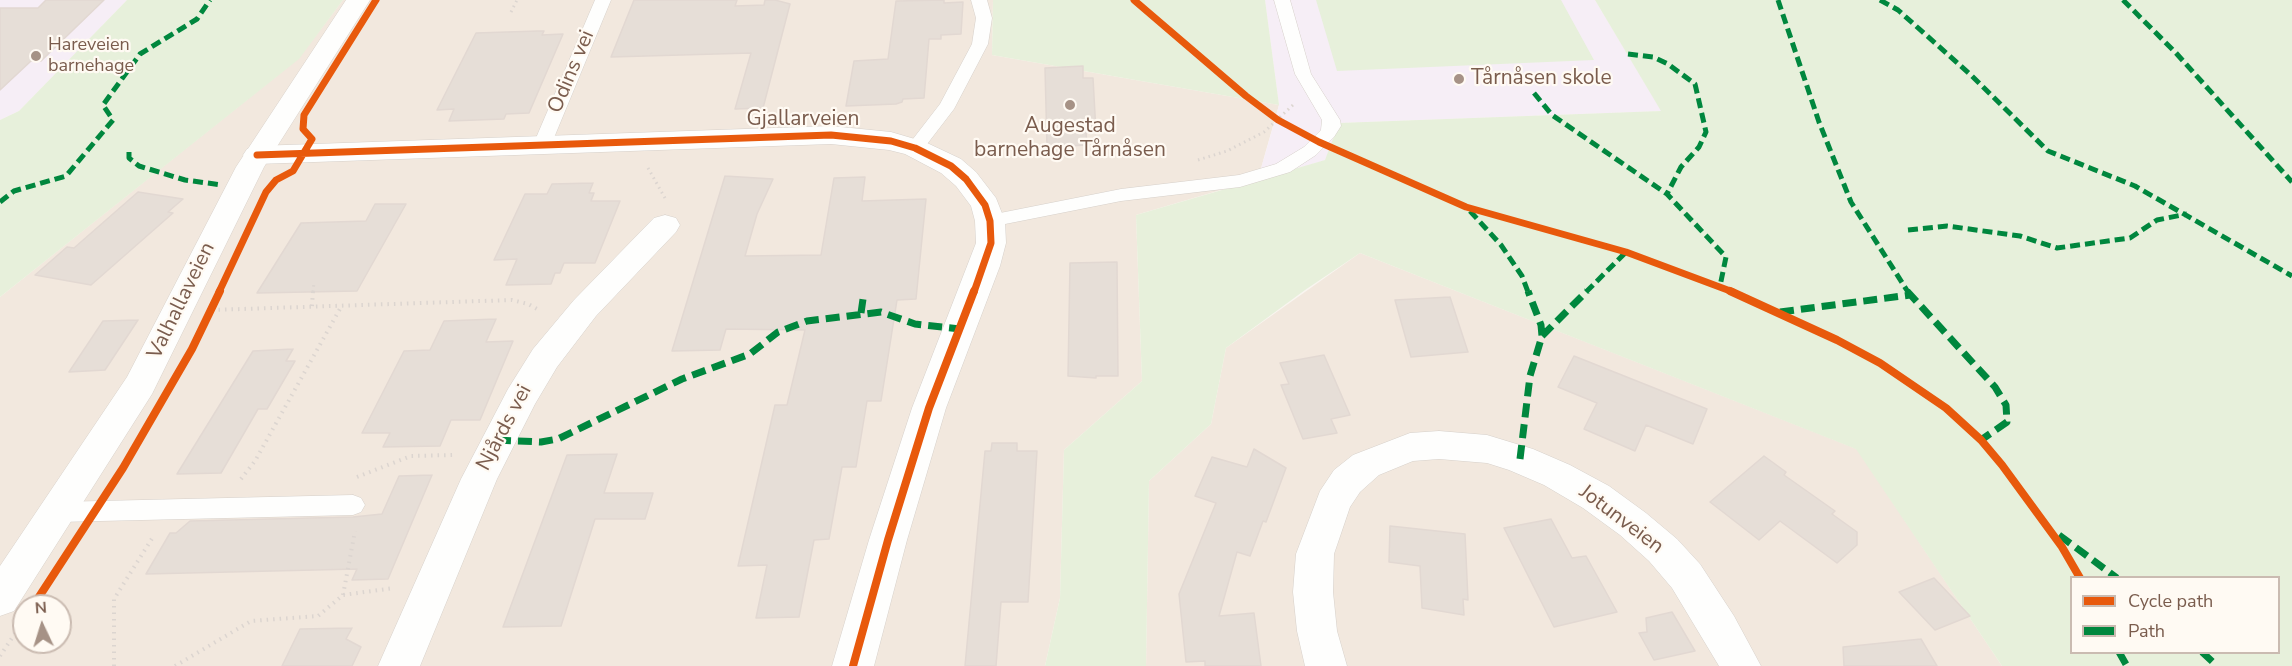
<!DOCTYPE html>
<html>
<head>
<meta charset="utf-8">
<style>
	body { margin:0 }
	#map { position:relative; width:2292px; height:666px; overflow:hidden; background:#f9f5f0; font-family:"Nunito Sans",sans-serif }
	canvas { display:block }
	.legend { position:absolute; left:2070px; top:576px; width:210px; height:78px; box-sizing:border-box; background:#fffaf3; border:2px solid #cabbb1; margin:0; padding:8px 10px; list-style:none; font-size:18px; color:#7a5c4d }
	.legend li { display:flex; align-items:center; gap:12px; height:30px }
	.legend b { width:30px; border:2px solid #cabbb1 }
	.north { position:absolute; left:12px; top:594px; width:60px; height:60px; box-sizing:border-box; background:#fffaf3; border:2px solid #cabbb1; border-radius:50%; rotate:356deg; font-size:16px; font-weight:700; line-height:24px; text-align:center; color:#7a5c4d }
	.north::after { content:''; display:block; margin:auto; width:21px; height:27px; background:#a69286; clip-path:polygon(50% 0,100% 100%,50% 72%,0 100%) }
</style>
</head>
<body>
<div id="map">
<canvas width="2292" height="666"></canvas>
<ul class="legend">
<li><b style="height:8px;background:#e8590c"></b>Cycle path</li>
<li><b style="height:8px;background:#00873e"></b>Path</li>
</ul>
<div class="north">N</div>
</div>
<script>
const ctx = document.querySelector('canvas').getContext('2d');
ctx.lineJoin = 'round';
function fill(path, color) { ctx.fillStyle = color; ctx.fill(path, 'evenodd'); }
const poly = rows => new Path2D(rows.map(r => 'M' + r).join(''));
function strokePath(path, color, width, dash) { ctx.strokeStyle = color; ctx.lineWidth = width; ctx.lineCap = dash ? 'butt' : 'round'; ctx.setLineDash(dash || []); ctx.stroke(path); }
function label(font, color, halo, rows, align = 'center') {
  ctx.font = font + ' "Nunito Sans",sans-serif'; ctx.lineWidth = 4.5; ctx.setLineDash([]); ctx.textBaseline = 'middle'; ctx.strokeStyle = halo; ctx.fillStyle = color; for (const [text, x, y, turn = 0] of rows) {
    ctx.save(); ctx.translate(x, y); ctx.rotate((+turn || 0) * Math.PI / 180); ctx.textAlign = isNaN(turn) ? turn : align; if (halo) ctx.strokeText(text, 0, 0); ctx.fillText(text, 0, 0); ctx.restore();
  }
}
fill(poly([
	[343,0,993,0,992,55,1279,105,1258,179,1136,215,1142,381,1064,450,1060,598,1045,666,0,666,0,297,298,59],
	[24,606,60,606,60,642,24,642],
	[1360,253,1857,449,2002,666,1146,666,1149,481,1211,424,1226,348]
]), '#f2e8de');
fill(poly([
	[0,0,127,0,19,111,0,120],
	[1265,0,1595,0,1662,111,1339,123,1326,160,1258,179,1279,105]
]), '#f6eef6');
fill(poly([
	[127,0,343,0,299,59,0,297,0,120,19,111],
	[993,0,1265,0,1279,105,992,55],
	[1316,0,1561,0,1594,60,1337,71],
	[1595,0,2292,0,2292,666,2002,666,1856,449,1360,253,1305,290,1226,348,1211,424,1149,481,1146,666,1045,666,1060,598,1064,450,1142,381,1136,215,1325,160,1339,123,1661,111],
	[2072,578,2278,578,2278,652,2072,652]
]), '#e7f0db');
const building = poly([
	[46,0,104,0,41,61,31,61,0,90,0,8,38,8,46,0],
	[634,0,737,0,735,6,764,5,765,0,775,0,790,4,763,108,735,109,751,53,611,57,634,0],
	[944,0,944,3,963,2,961,34,941,35,941,39,929,39,924,98,903,99,902,102,896,104,846,106,854,61,888,59,896,1,944,0],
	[538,31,544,31,542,35,563,34,529,113,506,114,504,119,449,121,454,109,437,110,476,33,538,31],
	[1083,66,1083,78,1093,78,1096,132,1086,132,1087,145,1047,147,1045,68,1083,66],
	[725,176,773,179,757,214,745,256,821,255,834,178,865,177,862,201,926,199,916,299,897,300,881,401,867,401,856,467,842,467,829,539,814,540,799,617,756,618,767,565,738,566,775,405,787,405,805,330,726,329,720,350,672,351,725,176],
	[593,183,589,193,594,193,591,201,620,201,595,263,564,263,560,273,555,273,551,284,506,285,517,259,494,260,525,194,547,194,552,184,593,183],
	[138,192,183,199,168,212,173,213,91,285,35,275,67,247,74,248,138,192],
	[375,204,406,204,357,291,257,293,301,223,366,221,375,204],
	[1117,262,1118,376,1096,376,1096,378,1068,376,1070,263,1117,262],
	[1450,297,1468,352,1411,357,1395,300,1450,297],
	[496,319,486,342,513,341,480,420,451,420,440,446,383,447,390,433,362,433,404,351,430,350,444,321,496,319],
	[138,320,105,370,69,372,103,321,138,320],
	[293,349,286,361,295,361,267,409,258,409,221,473,177,474,253,351,293,349],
	[1324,355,1350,415,1331,419,1337,433,1303,439,1281,385,1289,384,1280,363,1324,355],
	[1574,356,1707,409,1693,444,1646,425,1635,451,1584,429,1597,403,1558,387,1574,356],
	[992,443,1017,443,1017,451,1037,451,1028,602,1001,602,996,666,965,666,985,451,991,451,992,443],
	[1254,449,1286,468,1266,522,1263,521,1250,556,1237,552,1219,616,1254,613,1261,666,1205,666,1205,661,1186,662,1179,594,1216,503,1195,496,1212,457,1247,467,1254,449],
	[617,454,604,493,653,493,645,519,595,519,561,626,503,627,567,455,617,454],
	[1764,456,1786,472,1784,475,1835,511,1832,514,1857,532,1857,545,1837,563,1780,521,1759,540,1710,502,1764,456],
	[432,475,388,579,352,580,357,569,146,574,170,533,176,533,190,521,353,517,382,514,399,476,432,475],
	[1551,519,1572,558,1586,556,1617,612,1554,627,1504,528,1551,519],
	[1390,526,1465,534,1468,600,1463,599,1464,615,1422,608,1420,566,1389,562,1390,526],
	[1934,578,1970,616,1935,630,1899,592,1934,578],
	[1672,612,1695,651,1654,660,1639,633,1647,632,1646,618,1672,612],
	[352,628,346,639,361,647,352,666,282,666,300,629,352,628],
	[1921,639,1937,666,1844,666,1843,647,1921,639]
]);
fill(building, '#e6ded7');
strokePath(building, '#e2d8d2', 1.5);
const lane = poly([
	[595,0,611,0,551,145,548,149,542,151,536,149,533,145,595,0],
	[971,0,987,0,992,18,988,44,954,109,921,152,909,152,906,148,940,104,972,44,976,18,971,0],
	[1274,0,1290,0,1311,74,1340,120,1341,126,1334,137,1316,155,1290,172,1240,187,1121,201,990,227,983,226,980,221,983,216,990,215,1121,189,1239,175,1276,164,1304,147,1321,130,1322,120,1295,74,1274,0],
	[353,495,361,498,365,505,361,512,353,515,58,522,50,519,46,512,50,505,58,502,353,495]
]);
const street = poly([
	[831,126,891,132,925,142,961,159,976,172,996,198,1005,221,1006,243,1000,266,946,408,907,540,874,666,832,666,869,540,912,408,976,243,975,221,971,206,956,186,941,173,905,154,889,150,831,144,257,164,247,161,243,155,247,149,257,146,831,126],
	[665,215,676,218,680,225,676,232,596,316,557,367,535,404,497,479,420,666,378,666,461,479,508,389,533,349,574,300,654,218,665,215],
	[1439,431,1487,435,1533,449,1570,465,1609,486,1646,513,1677,539,1700,564,1734,616,1761,666,1719,666,1672,588,1649,561,1620,535,1583,508,1544,485,1509,470,1487,463,1439,459,1413,461,1379,475,1360,492,1350,507,1334,554,1333,592,1337,631,1347,666,1305,666,1297,631,1293,592,1296,554,1320,491,1334,470,1353,455,1410,433,1439,431]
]);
const secondary = poly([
	[346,0,370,0,264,167,152,394,14,611,0,616,0,566,127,377,236,167,346,0]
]);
strokePath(lane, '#d7d1cb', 1);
strokePath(street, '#d7d1cb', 1);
strokePath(secondary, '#d9d2cb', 1);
strokePath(poly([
	[511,12,517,0],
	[1198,160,1227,151,1264,132,1294,104],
	[648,168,665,198],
	[313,292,314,282]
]), '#dcd5d0', 3, [1.5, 4]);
strokePath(poly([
	[312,306,313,291],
	[212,310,512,300,528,304,541,311],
	[357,477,411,456,453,455],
	[241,479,255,461,341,307],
	[343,595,355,531],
	[0,656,18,629],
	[114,666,114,599,153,537],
	[175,666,251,621,318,616,343,595,394,588]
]), '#dcd5d0', 4, [1.5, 5]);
fill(lane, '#fefefd');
fill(street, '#fefefd');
fill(secondary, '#fefefd');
strokePath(poly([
	[1778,0,1819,122,1851,202,1908,292],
	[1880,0,1898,10,1972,76,2048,151,2135,186,2292,276],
	[2123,0,2176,53,2292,182],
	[1628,54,1653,57,1668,64,1695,84,1706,132,1699,147,1681,167,1667,194,1726,257,1720,286],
	[1534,93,1552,115,1667,194],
	[129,152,129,158,139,166,185,180,222,185],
	[0,202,14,191,66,176,113,120,103,105,140,54,197,19,210,0],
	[1470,211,1501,245,1522,276,1528,292],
	[1908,230,1947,226,2020,236,2057,248,2130,238,2157,220,2187,214],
	[1586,292,1626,252]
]), '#00873e', 5, [10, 5]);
strokePath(poly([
	[1907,291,1995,387,2006,405,2007,422,1981,440],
	[1780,312,1910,295],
	[861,313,863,299],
	[1542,336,1587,291],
	[497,440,541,442,558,439,682,379,750,354,778,332,807,321,881,312,915,324,960,329],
	[1520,459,1530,376,1542,336,1541,325,1528,291],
	[2059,535,2117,578],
	[2119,652,2127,666],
	[2202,652,2217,666]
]), '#00873e', 7, [14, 7]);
strokePath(poly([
	[1134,0,1246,96,1278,120,1319,142,1466,207,1626,252,1733,292],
	[257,155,831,135,891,141,915,148,951,166,966,179,985,205,990,221,991,243,974,292],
	[219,292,266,192,276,180,293,171,312,139,303,129,304,115,376,0]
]), '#e8590c', 7);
strokePath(poly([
	[1730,291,1837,340,1880,363,1946,408,1981,440,2002,465,2062,547,2080,578],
	[33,606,123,468,192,349,220,291],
	[853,666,888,540,929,408,974,291]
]), '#e8590c', 8);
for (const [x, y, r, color] of [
	[36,56,6,"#a69286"],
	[1459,79,6,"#a69286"],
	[1070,105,6,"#a69286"]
]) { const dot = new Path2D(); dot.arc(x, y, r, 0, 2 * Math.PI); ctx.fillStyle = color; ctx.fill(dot); strokePath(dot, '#fffaf3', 2); }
label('18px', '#7a5c4d', '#fffaf3', [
	["Hareveien",48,46],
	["barnehage",48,67]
], 'left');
label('21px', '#7a5c4d', '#fffaf3', [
	["Odins vei",572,72,-67],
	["Gjallarveien",803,120],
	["Valhallaveien",182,301,-64],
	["Njårds vei",505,428,-62],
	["Jotunveien",1621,520,37]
]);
label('21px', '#7a5c4d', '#fffaf3', [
	["Tårnåsen skole",1471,79],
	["Augestad",1070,127,"center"],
	["barnehage Tårnåsen",1070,151,"center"]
], 'left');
</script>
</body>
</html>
